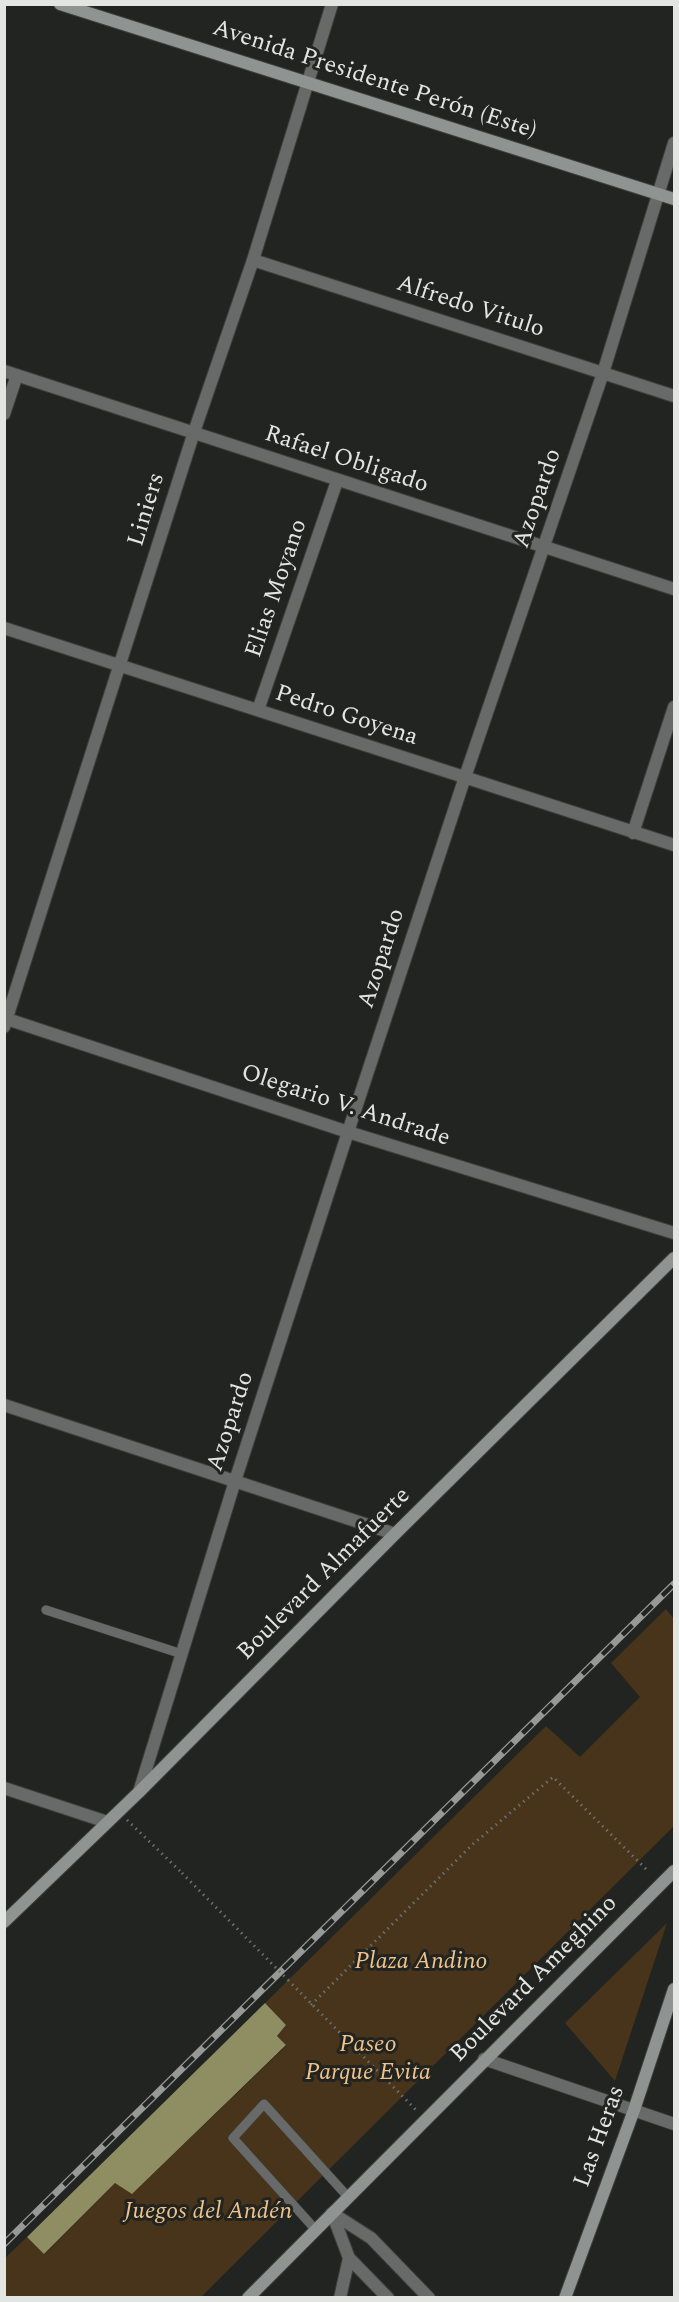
<!DOCTYPE html>
<html>
<head>
<meta charset="utf-8">
<style>
	body { margin:0 }
	#map { position:relative; width:679px; height:2302px; overflow:hidden; background:#212420; font-family:Spectral,serif }
	canvas { display:block }
	.frame { position:absolute; inset:0; border:6px solid #e3e5e2; pointer-events:none }
</style>
</head>
<body>
<div id="map">
<canvas width="679" height="2302"></canvas>
<div class="frame"></div>
</div>
<script>
const ctx = document.querySelector('canvas').getContext('2d');
ctx.lineJoin = 'round';
function fill(path, color) { ctx.fillStyle = color; ctx.fill(path, 'evenodd'); }
const poly = rows => new Path2D(rows.map(r => 'M' + r).join(''));
function strokePath(path, color, width, dash) { ctx.strokeStyle = color; ctx.lineWidth = width; ctx.lineCap = dash ? 'butt' : 'round'; ctx.setLineDash(dash || []); ctx.stroke(path); }
function label(font, color, halo, rows, align = 'center') {
  ctx.font = font + ' Spectral,serif'; ctx.lineWidth = 6; ctx.setLineDash([]); ctx.textBaseline = 'middle'; ctx.strokeStyle = halo; ctx.fillStyle = color; for (const [text, x, y, turn = 0] of rows) {
    ctx.save(); ctx.translate(x, y); ctx.rotate((+turn || 0) * Math.PI / 180); ctx.textAlign = isNaN(turn) ? turn : align; if (halo) ctx.strokeText(text, 0, 0); ctx.fillText(text, 0, 0); ctx.restore();
  }
}
fill(poly([
	[666,1609,674,1619,674,1826,201,2297,5,2298,5,2258,27,2237,45,2254,115,2183,133,2193,286,2046,277,2036,286,2025,265,2003,546,1726,580,1757,640,1697,611,1663],
	[667,1923,615,2081,565,2023]
]), '#47341b');
fill(poly([
	[265,2003,286,2025,277,2036,286,2045,132,2194,115,2183,44,2254,27,2237]
]), '#8f8d62');
const lane = poly([
	[46,1610,182,1654],
	[315,2229,233,2138,264,2104,348,2197]
]);
const street = poly([
	[253,260,674,396],
	[4,371,674,589],
	[4,414,17,375],
	[4,628,674,845],
	[258,710,337,481],
	[633,833,674,707],
	[4,1018,348,1132,674,1233],
	[4,1027,194,432,253,260,332,4],
	[4,1405,395,1534],
	[4,1788,107,1822],
	[139,1792,235,1481,348,1132,465,777,603,373,674,143],
	[484,2059,674,2124],
	[332,2213,371,2238,429,2298],
	[332,2213,349,2258,388,2298],
	[340,2298,349,2258]
]);
const secondary = poly([
	[60,4,674,199],
	[4,1922,139,1792,395,1534,674,1258],
	[248,2298,674,1871],
	[565,2298,634,2110,674,1989]
]);
strokePath(lane, '#3c3f3b', 10);
strokePath(street, '#3c3f3b', 14);
strokePath(secondary, '#3c3f3b', 14);
strokePath(poly([
	[127,1820,182,1873],
	[288,1980,417,2111],
	[311,2005,473,1844,553,1777,648,1871]
]), '#6e706d', 3, [1.5, 4.5]);
strokePath(lane, '#686a69', 9);
strokePath(street, '#686a69', 12);
strokePath(secondary, '#8f9391', 12);
const rail = poly([
	[4,2244,674,1584]
]);
strokePath(rail, '#979996', 7);
strokePath(rail, '#212420', 4.5, [14]);
strokePath(poly([
	[182,1873,288,1980]
]), '#6e706d', 3, [1.5, 4.5]);
label('24px', '#e3e5e2', '#212420', [
	["Avenida Presidente Perón (Este)",374,81,18],
	["Alfredo Vitulo",470,308,18],
	["Rafael Obligado",346,461,18],
	["Azopardo",539,499,-71],
	["Liniers",148,510,-73],
	["Elias Moyano",278,589,-71],
	["Pedro Goyena",346,717,18],
	["Azopardo",383,959,-72],
	["Olegario V. Andrade",345,1107,18],
	["Azopardo",232,1422,-72],
	["Boulevard Almafuerte",325,1575,-45],
	["Boulevard Ameghino",535,1980,-45],
	["Las Heras",601,2137,-70]
]);
label('italic 24px', '#efc389', '#212420', [
	["Plaza Andino",421,1963],
	["Paseo",368,2046],
	["Parque Evita",368,2074],
	["Juegos del Andén",208,2213]
]);
</script>
</body>
</html>
